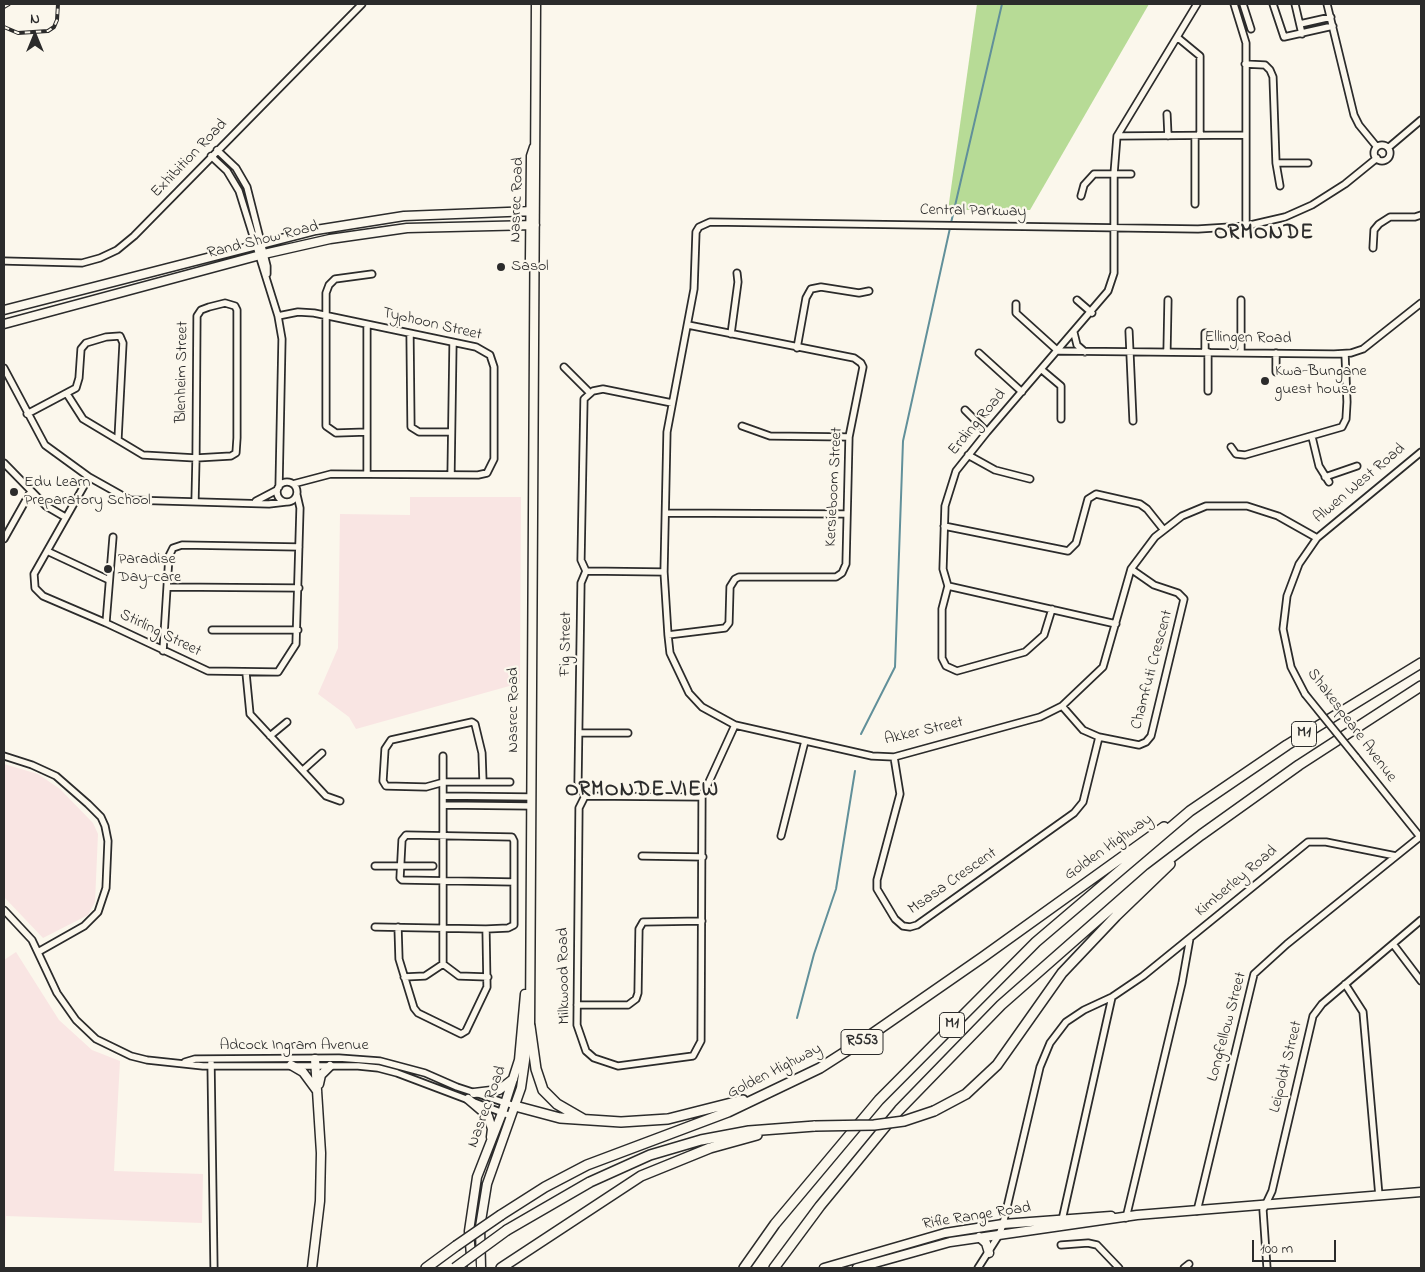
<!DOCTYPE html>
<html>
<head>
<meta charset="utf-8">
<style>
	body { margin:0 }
	#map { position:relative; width:1425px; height:1272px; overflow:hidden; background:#fbf7ec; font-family:"Indie Flower",sans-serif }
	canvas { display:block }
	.frame { position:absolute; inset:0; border:5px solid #2b2b2b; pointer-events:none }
	.north { position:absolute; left:10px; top:10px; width:50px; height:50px; -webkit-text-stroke:4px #fbf7ec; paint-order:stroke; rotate:0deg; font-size:14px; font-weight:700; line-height:20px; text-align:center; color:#2b2b2b }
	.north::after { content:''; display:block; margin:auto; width:18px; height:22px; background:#2b2b2b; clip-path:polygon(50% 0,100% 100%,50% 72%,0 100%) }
	.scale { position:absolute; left:1252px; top:1240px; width:84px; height:22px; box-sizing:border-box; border:2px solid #2b2b2b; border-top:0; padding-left:6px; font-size:15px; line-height:18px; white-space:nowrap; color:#2b2b2b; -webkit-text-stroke:4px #fbf7ec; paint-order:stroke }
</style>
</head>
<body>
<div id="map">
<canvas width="1425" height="1272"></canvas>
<div class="frame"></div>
<div class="north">N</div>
<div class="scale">100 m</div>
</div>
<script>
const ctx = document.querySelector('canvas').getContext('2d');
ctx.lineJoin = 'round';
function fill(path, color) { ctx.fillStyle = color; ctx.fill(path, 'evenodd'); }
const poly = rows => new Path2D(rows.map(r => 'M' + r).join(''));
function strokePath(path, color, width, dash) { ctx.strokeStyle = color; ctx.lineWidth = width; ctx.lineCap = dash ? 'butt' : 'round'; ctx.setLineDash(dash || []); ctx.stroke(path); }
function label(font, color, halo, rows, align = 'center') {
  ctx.font = font + ' "Indie Flower",sans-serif'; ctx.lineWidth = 4.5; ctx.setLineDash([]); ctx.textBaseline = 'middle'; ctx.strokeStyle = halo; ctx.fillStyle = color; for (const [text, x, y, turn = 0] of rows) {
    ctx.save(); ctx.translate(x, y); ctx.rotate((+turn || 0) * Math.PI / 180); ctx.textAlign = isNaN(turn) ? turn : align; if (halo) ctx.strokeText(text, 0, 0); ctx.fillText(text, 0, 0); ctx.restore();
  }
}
fill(poly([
	[410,497,521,497,520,683,356,729,349,717,318,694,338,648,340,514,410,515],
	[4,764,38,774,60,789,93,823,98,834,95,902,88,915,43,938,4,897],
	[16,952,59,1020,92,1050,120,1061,114,1171,203,1174,202,1223,6,1216,4,1268,4,960]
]), '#f9e5e3');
fill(poly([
	[977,4,1149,4,1030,210,948,210]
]), '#b7db96');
strokePath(poly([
	[951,223,1002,4],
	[861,734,895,667,903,441,950,228],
	[797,1018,814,954,836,889,855,771]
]), '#61909a', 2);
const minor = poly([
	[1234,4,1246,43,1246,226],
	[1243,4,1251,29],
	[1273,4,1284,37,1333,26],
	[1295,4,1302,34],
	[1327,4,1354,115,1359,125,1377,147],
	[1300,24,1331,17],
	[1177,37,1200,56,1200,135],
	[1245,64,1265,65,1270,70,1273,77,1276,163,1308,163],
	[1167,114,1168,136],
	[1117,136,1245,135],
	[1195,136,1195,204],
	'1374 153a8 8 0 1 1 16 0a8 8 0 1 1-16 0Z',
	[1388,148,1421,120],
	[217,150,236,168,247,187,267,266,267,274],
	[211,156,227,171,239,191,278,316,282,339,279,487],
	[1276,163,1280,186],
	[1081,196,1084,185,1094,174,1131,174],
	[1373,248,1374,230,1379,224,1390,217,1415,217,1421,215],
	[4,261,82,263,100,258,117,250,134,236,362,4],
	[1077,300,1092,313],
	[1241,300,1241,352],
	[1016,304,1016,313,1058,351,1334,354,1351,353,1363,349,1421,303],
	[278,316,298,312,314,313,476,347,490,355,494,367,494,459,487,473,478,475,331,474,293,484],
	[1129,331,1133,421],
	[1074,333,1077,345,1085,352],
	[1205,333,1205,352],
	[410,334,411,427,419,432,451,432],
	[731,334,738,282,737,273],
	[797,348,806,298,811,289,821,287,859,293,869,291],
	[1167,351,1168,300],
	[1208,352,1208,391],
	[979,353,1022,392],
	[564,367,590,393],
	[4,368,45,445,89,477,130,500,269,504,286,502],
	[1042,370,1061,386,1061,419],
	[1276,372,1276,353],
	[67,394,83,419,143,455,196,458,231,456,236,453,237,438,237,310,235,306,225,303,209,307,201,310,197,316,196,458,195,501],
	[965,410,987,432],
	[27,414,76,388,79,378,81,349,86,343,106,337,120,336,123,343,118,439],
	[742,426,770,436,849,437],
	[367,432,336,433,326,426,326,293,329,285,335,279,372,274],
	[1312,437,1319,466,1329,482],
	[1231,447,1236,454,1245,455,1342,427,1346,419,1347,402,1345,354],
	[968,455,995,470,1030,479],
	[4,463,46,506,65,517],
	[367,474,367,325],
	[451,475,453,343],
	[89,477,34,574,35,588,43,596,106,623,208,671,278,672,296,644,300,508,297,495],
	[1325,477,1357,466],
	'277 492a10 10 0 1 1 20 0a10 10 0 1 1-20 0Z',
	[256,501,277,490],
	[666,513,846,514],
	[944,526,1068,551,1076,543,1088,499,1096,494,1140,504,1147,509,1163,529],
	[1317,538,1278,516,1247,506,1206,506,1182,516,1155,537,1131,569,1103,667,1062,706,1040,717,894,757,872,756,735,725,702,707,689,693,670,653,668,635,664,572,667,432,694,289,696,232,699,227,710,222,1198,229,1246,226,1285,217,1312,205,1345,184,1377,158],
	[4,539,31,491],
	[47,551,109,580],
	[586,571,581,560,584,399,593,391,603,389,672,403],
	[586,571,664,572],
	[948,586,943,569,945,506,956,471,987,432,1108,291,1114,273,1114,174,1117,136,1197,4],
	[948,586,942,609,942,658,946,666,957,671,1025,652,1044,635,1052,609],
	[948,586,1116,624],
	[167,587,299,588],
	[106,623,113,537],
	[212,630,298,630],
	[668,635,725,628,729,623,730,587,735,579,739,577,836,577,842,573,846,564,849,437,863,367,861,363,854,358,688,325],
	[163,651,169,556,173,548,182,545,299,547],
	[246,673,250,714,326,796,340,801],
	[1305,694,1291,667,1283,629,1287,596,1299,564,1317,538,1421,452],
	[1062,706,1083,730,1099,737,1139,745,1146,742,1151,736,1184,599,1178,593,1154,585,1131,569],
	[580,733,628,733],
	[270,736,287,722],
	[4,756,32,765,56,776,88,804,101,817,105,826,108,841,106,888,98,912,84,926,38,952],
	[894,757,900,794,877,880,877,889,895,919,903,926,910,927,917,925,1074,813,1083,802,1099,737],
	[1356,757,1421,838],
	[303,770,322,753],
	[483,782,482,753,475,724,472,722,391,740,385,749,383,781,386,786,426,787,444,782,510,782],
	[444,796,531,797],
	[585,796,579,808,577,1025,586,1051,594,1058,618,1066,693,1056,701,1041,702,797,735,725],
	[585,796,578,782,581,583,586,571],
	[585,796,702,797],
	[444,805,531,806],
	[781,836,805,741],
	[642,856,703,857],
	[375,866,433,866],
	[4,910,32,940,57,993,76,1020,96,1039,131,1056,147,1060,203,1066,358,1066,378,1068,397,1073,511,1116],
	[375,927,486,929,508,928,514,925,514,841,512,837,406,835,402,840,400,878,402,880,514,882],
	[398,927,399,959,414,1008,418,1013,461,1034,466,1031,487,987,486,929],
	[1393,944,1421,981],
	[443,964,443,756],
	[443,964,459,976,488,977],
	[404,977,425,976,443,964],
	[1345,984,1363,1012,1379,1196],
	[577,1005,628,1005,636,999,638,993,639,929,643,922,702,921],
	[185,1062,195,1059,339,1058,380,1061,425,1073,457,1087,515,1106],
	[211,1063,214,1268],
	[1197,1211,1254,974,1287,944,1421,836],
	[1126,1218,1182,983,1190,938],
	[1062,1220,1112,997],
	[1061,1245,1088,1243,1097,1245,1119,1268],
	[978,1268,999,1235,1003,1224,1040,1067,1050,1043,1066,1022,1084,1010,1112,997,1143,976,1308,842,1326,842,1396,856],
	[1184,1268,1189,1264],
	[1267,1268,1263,1210,1272,1191,1313,1016,1322,1004,1421,920]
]);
const major = poly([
	[530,260,531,156,534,147],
	[4,310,316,230,404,216,533,211],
	[4,324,264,254,330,239,407,228,535,225],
	[291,1065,303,1072,317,1091],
	[319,1084,321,1075,330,1066],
	[474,1093,499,1090,513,1079],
	[468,1099,488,1116,492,1129,491,1137],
	[979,1237,986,1243,989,1253],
	[312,1268,320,1201,321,1153,315,1059],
	[472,1268,469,1231,477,1177,502,1113,519,1060,525,994],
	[481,1268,480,1227,487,1184,521,1088,530,1026,536,4],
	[824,1268,945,1233,1003,1224,1111,1216],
	[857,1268,950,1242,1137,1215,1421,1192]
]);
const highway = poly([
	[530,1026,536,1069,543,1090,557,1104,583,1119],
	[515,1106,560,1118,621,1122,668,1119,743,1100],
	[934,1111,966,1094,997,1065,1062,973,1116,916,1170,864],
	[501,1215,545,1187,587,1165,728,1112,820,1068,859,1043,983,957,1164,827],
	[507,1230,590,1182,650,1155,701,1140,749,1131,815,1126],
	[426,1268,456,1246],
	[501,1268,641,1176,710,1148,757,1135],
	[744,1268,775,1224,879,1100,1036,942,1190,811,1287,745,1421,663],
	[774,1268,820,1206,899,1110,1001,1005,1151,873,1201,835,1299,765,1421,686]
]);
strokePath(minor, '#2b2b2b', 9);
strokePath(major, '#2b2b2b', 11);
strokePath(highway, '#2b2b2b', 12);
strokePath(minor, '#fbf7ec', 5.5);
strokePath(major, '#fbf7ec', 8);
strokePath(highway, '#fbf7ec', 9);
const rail = poly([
	[4,7,9,4],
	[4,27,18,33,48,31,54,27,57,20,58,4]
]);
strokePath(rail, '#2b2b2b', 4);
strokePath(rail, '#fbf7ec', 2, [5.5]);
const minorBridge = poly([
	[1305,694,1356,757]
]);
const highwayBridge = poly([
	[815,1126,874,1125,904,1121,934,1111],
	[456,1246,501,1215],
	[455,1268,507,1230]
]);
strokePath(minorBridge, '#2b2b2b', 9, []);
strokePath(highwayBridge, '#2b2b2b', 12, []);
strokePath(minorBridge, '#fbf7ec', 5.5);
strokePath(highwayBridge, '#fbf7ec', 9);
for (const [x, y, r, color] of [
	[501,267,5,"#2b2b2b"],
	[1265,381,5,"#2b2b2b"],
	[14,492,5,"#2b2b2b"],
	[108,569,5,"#2b2b2b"]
]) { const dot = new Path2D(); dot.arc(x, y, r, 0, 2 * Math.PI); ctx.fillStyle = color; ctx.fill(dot); strokePath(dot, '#fbf7ec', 2); }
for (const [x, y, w] of [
	[1304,734,25],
	[952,1025,25],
	[862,1042,42]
]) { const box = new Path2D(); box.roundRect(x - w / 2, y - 12.5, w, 25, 4); ctx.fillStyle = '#fbf7ec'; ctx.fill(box); strokePath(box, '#2b2b2b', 1); }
label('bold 15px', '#2b2b2b', null, [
	["M1",1304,734],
	["M1",952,1025],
	["R553",862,1042]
]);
label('16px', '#2b2b2b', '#fbf7ec', [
	["Exhibition Road",190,159,-46],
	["Nasrec Road",518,200,-88],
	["Central Parkway",973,212,1],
	["Rand Show Road",263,241,-14],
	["Typhoon Street",432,325,13],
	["Ellingen Road",1248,339,1],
	["Blenheim Street",183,372,-89],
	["Erding Road",978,423,-50],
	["Alwen West Road",1360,484,-40],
	["Kersieboom Street",835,487,-87],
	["Stirling Street",160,634,26],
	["Fig Street",567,644,-89],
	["Chamfuti Crescent",1153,670,-75],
	["Nasrec Road",514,710,-90],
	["Shakespeare Avenue",1351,726,53],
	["Akker Street",924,732,-13],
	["Golden Highway",1109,848,-35],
	["Msasa Crescent",953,882,-35],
	["Kimberley Road",1237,882,-40],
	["Milkwood Road",565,976,-91],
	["Longfellow Street",1228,1027,-75],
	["Adcock Ingram Avenue",294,1046],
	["Leipoldt Street",1287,1067,-76],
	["Golden Highway",775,1072,-27],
	["Nasrec Road",488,1107,-70],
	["Rifle Range Road",977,1217,-9]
]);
label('16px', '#2b2b2b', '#fbf7ec', [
	["Sasol",511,267],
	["Kwa-Bungane",1275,372],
	["guest house",1275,390],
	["Edu Learn",24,483],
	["Preparatory School",24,501],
	["Paradise",118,560],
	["Day-care",118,578]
], 'left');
ctx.letterSpacing = '1px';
label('bold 21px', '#2b2b2b', '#fbf7ec', [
	["ORMONDE",1264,235],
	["ORMONDE VIEW",642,792]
]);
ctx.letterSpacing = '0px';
</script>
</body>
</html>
